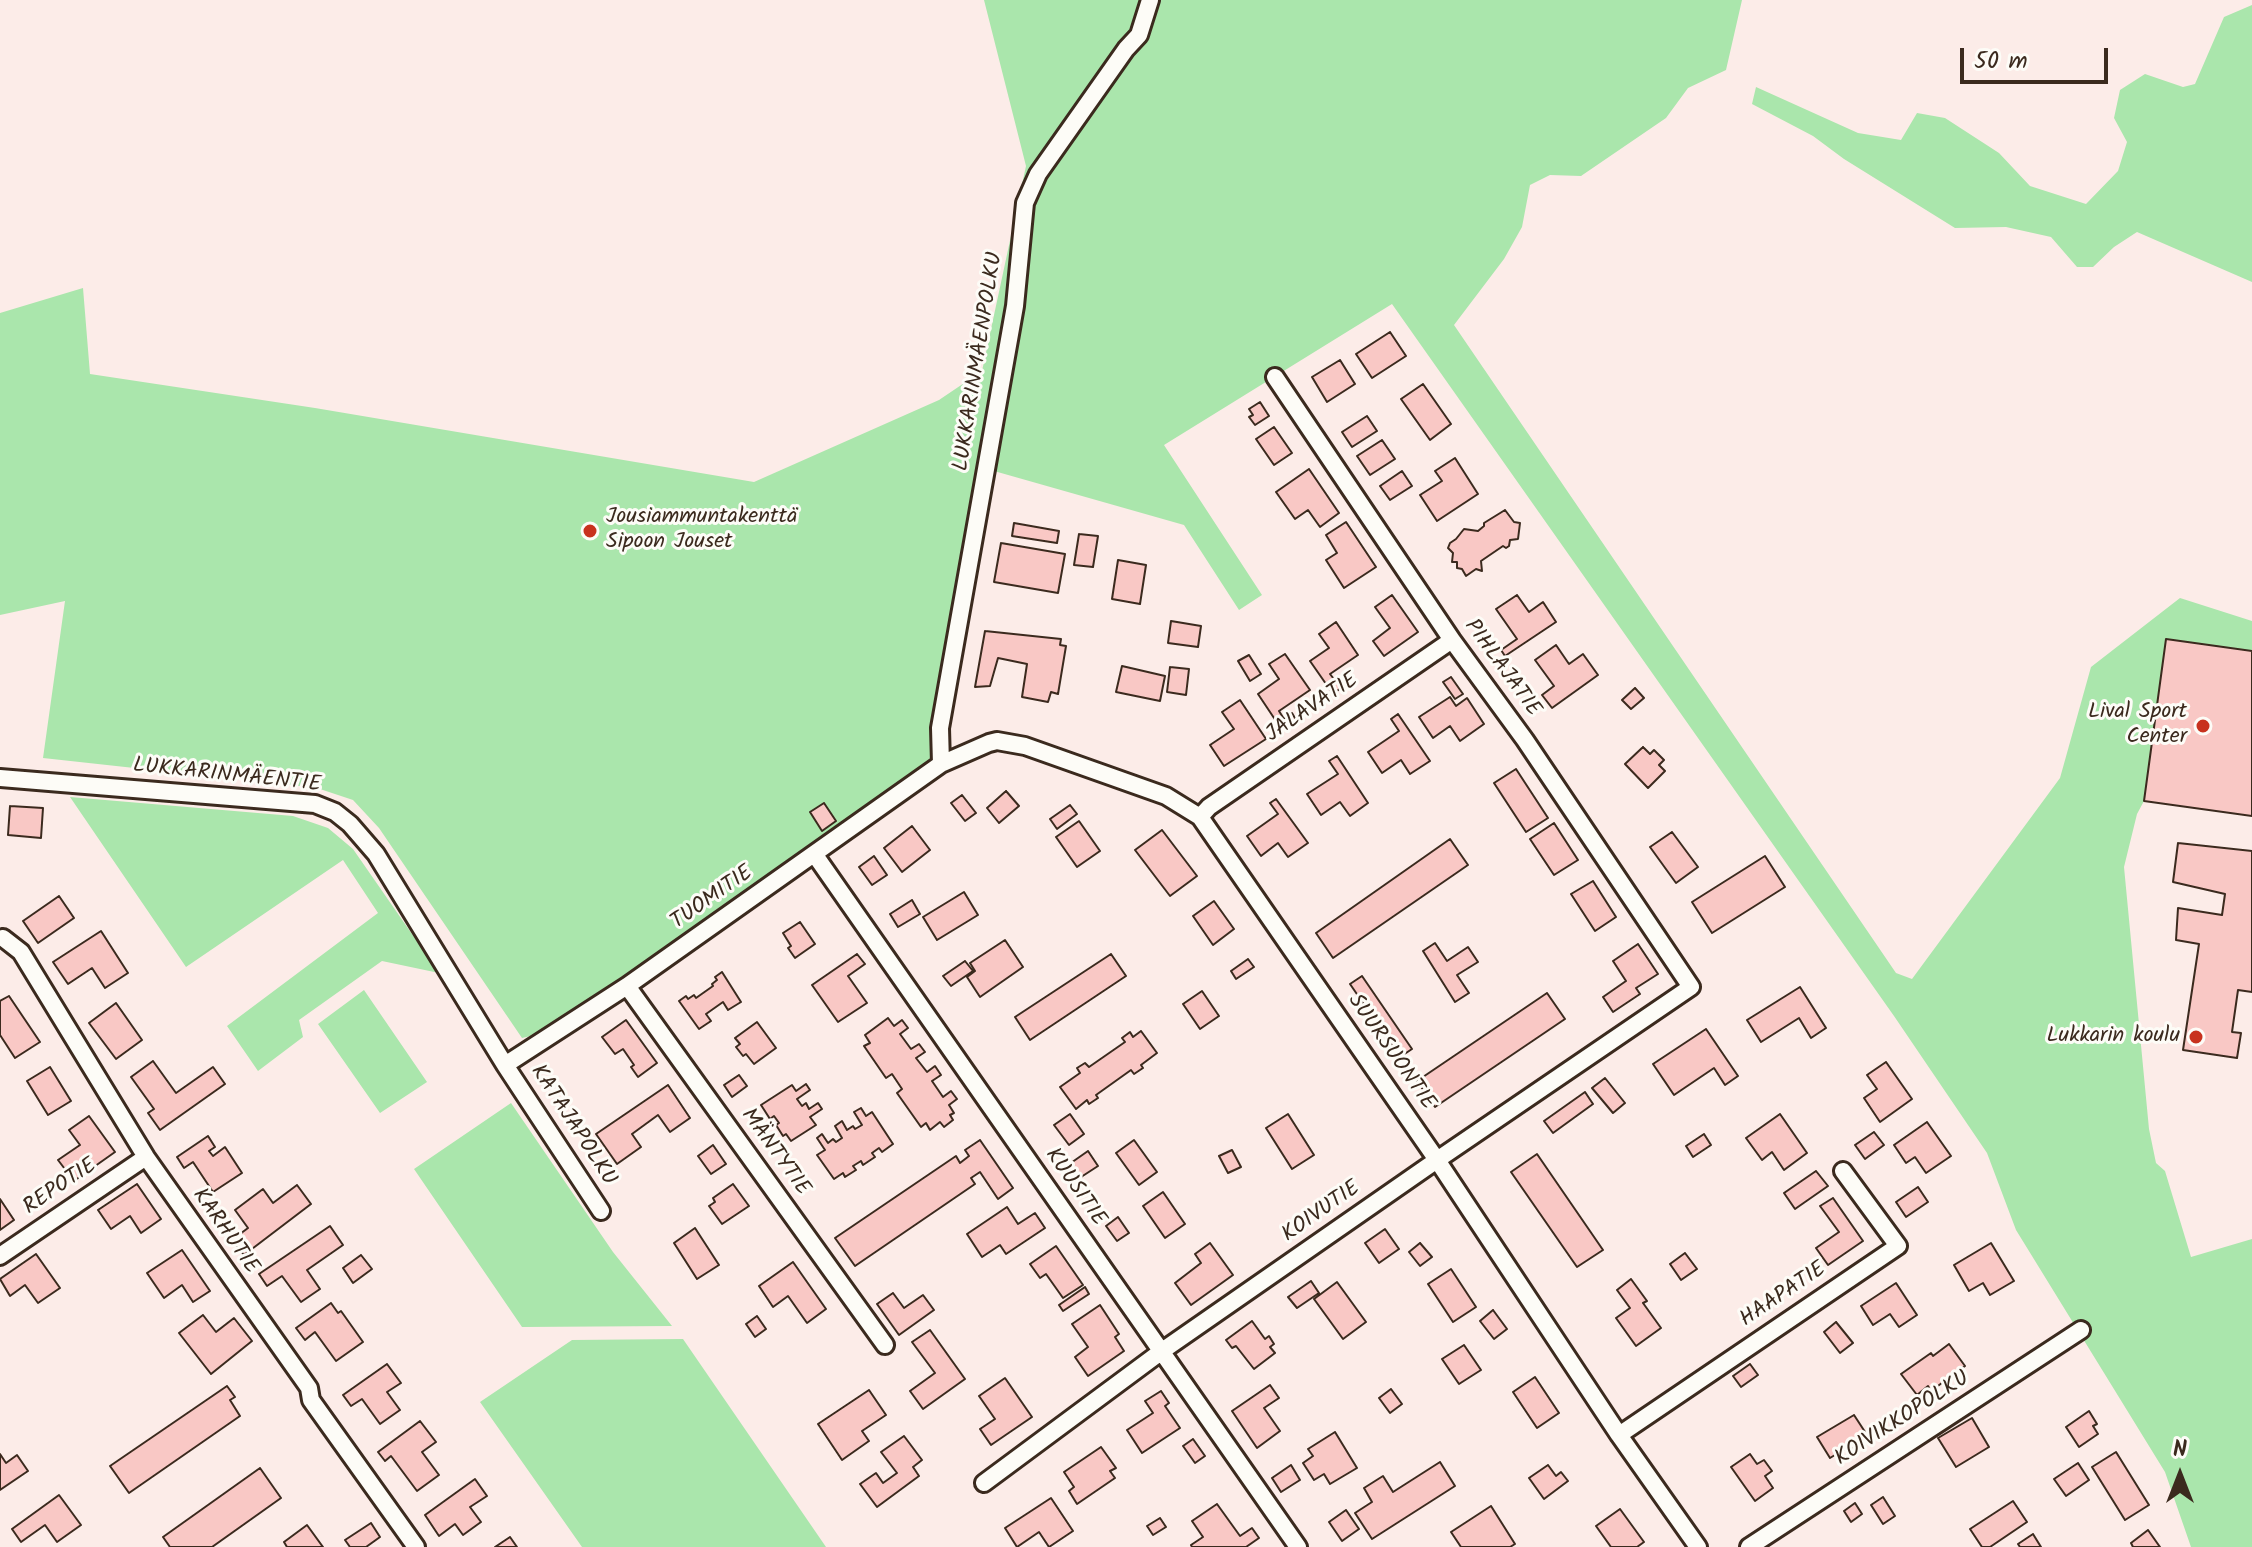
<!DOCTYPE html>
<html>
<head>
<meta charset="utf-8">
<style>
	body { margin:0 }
	#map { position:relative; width:2252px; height:1547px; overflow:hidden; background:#fcece8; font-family:Kalam,sans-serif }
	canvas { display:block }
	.north { position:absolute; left:2140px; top:1435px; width:80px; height:80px; -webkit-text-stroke:6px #fdfcf7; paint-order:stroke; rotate:0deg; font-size:22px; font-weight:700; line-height:32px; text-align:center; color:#3b2a1e }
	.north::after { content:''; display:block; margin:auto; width:28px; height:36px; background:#3b2a1e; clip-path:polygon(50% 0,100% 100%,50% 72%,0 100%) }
	.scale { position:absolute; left:1960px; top:48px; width:148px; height:36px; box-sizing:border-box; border:4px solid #3b2a1e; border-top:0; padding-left:10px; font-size:24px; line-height:28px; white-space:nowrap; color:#3b2a1e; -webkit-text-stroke:6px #fdfcf7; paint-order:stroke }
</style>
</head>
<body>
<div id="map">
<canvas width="2252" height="1547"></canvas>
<div class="north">N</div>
<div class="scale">50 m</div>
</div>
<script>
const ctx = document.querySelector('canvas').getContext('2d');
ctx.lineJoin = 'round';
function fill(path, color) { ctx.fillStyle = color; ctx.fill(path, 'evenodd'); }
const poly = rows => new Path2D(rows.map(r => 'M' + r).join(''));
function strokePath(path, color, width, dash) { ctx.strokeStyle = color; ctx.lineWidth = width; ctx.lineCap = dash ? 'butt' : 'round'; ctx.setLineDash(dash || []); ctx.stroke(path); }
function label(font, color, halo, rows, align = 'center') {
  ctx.font = font + ' Kalam,sans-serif'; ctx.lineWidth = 6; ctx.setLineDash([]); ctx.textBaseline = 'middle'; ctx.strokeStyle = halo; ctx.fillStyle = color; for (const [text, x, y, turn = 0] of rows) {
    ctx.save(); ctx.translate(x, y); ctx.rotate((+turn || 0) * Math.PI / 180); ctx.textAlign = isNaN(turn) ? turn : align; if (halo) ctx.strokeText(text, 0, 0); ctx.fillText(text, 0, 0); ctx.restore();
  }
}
fill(poly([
	[984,0,1742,0,1726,70,1688,88,1666,118,1581,176,1550,175,1530,185,1522,227,1504,259,1454,325,1896,973,1912,979,2060,778,2091,667,2180,598,2252,621,2252,651,2166,640,2144,801,2137,814,2124,867,2149,1129,2156,1163,2165,1171,2191,1257,2252,1239,2252,1547,2191,1547,2165,1472,2016,1230,1987,1153,1894,1016,1392,304,1164,445,1262,595,1239,610,1184,525,987,469,939,756,544,1033,522,1038,379,828,353,800,317,788,43,758,65,601,0,615,0,313,83,288,90,374,315,408,754,482,939,400,982,371,1026,166],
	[2252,5,2252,282,2137,232,2114,247,2093,267,2077,267,2051,237,2006,227,1955,228,1844,159,1813,136,1752,104,1756,87,1858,133,1901,140,1917,113,1945,118,1999,153,2030,186,2086,204,2118,171,2127,142,2114,118,2120,90,2145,74,2183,87,2195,84,2224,17],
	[70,797,293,816,328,828,353,849,439,973,382,961,299,1020,303,1037,258,1071,227,1026,378,913,343,860,186,967],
	[364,990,427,1082,380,1113,318,1024],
	[511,1103,613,1252,672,1326,522,1327,414,1169],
	[683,1339,826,1547,582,1547,480,1402,572,1340]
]), '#aae6ac');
const building = poly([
	[1390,332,1406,356,1372,378,1356,354,1390,332],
	[1340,360,1355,384,1327,402,1312,377,1340,360],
	[1423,384,1451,424,1430,440,1401,399,1423,384],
	[1260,402,1269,416,1255,425,1249,417,1253,415,1249,409,1260,402],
	[1367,416,1377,431,1352,447,1342,432,1367,416],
	[1274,427,1292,453,1274,465,1256,439,1274,427],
	[1382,440,1395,459,1370,475,1357,456,1382,440],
	[1455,458,1478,494,1437,521,1420,495,1442,481,1435,471,1455,458],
	[1309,469,1339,513,1320,527,1308,510,1295,519,1276,492,1309,469],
	[1402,471,1412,486,1390,500,1380,486,1402,471],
	[1505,510,1514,522,1520,523,1518,539,1510,540,1509,546,1506,548,1503,546,1481,561,1482,571,1476,569,1466,576,1462,569,1457,568,1457,562,1452,562,1453,553,1448,548,1450,543,1456,539,1464,529,1478,531,1484,526,1484,523,1505,510],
	[1346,522,1376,567,1344,588,1326,560,1337,553,1326,535,1346,522],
	[1014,523,1059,531,1057,543,1012,536,1014,523],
	[1079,534,1098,536,1093,567,1074,565,1079,534],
	[1001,543,1065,554,1058,593,994,582,1001,543],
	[1118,560,1146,565,1140,604,1112,599,1118,560],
	[1392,595,1418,632,1384,656,1373,641,1390,628,1375,607,1392,595],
	[1517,595,1529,612,1543,602,1556,622,1505,656,1501,650,1517,639,1496,609,1517,595],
	[1171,621,1201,626,1198,647,1168,643,1171,621],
	[1336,622,1358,655,1330,674,1337,683,1343,679,1346,684,1333,694,1310,661,1329,648,1319,634,1336,622],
	[985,631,1061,639,1060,645,1066,646,1058,694,1051,692,1048,702,1022,697,1027,664,998,658,990,686,975,687,985,631],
	[2166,639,2252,651,2252,816,2144,801,2166,639],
	[1556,645,1569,664,1583,654,1598,675,1552,708,1542,695,1554,686,1535,660,1556,645],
	[1285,654,1310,690,1279,711,1284,719,1292,713,1296,720,1282,730,1258,694,1279,679,1269,664,1285,654],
	[1249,655,1261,674,1250,681,1238,661,1249,655],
	[1122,666,1165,676,1160,701,1116,692,1122,666],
	[1170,667,1189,669,1186,695,1167,692,1170,667],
	[1451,677,1463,694,1455,699,1443,682,1451,677],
	[1635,688,1644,698,1631,709,1622,700,1635,688],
	[1450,697,1456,706,1467,698,1484,724,1460,741,1450,726,1433,738,1419,717,1450,697],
	[1240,700,1266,739,1224,766,1210,745,1234,729,1222,712,1240,700],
	[1398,714,1430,761,1410,774,1401,760,1382,773,1368,752,1399,731,1391,719,1398,714],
	[1643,747,1650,754,1654,750,1664,760,1659,765,1665,771,1648,788,1625,764,1643,747],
	[1337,756,1368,803,1350,816,1340,802,1321,815,1307,794,1338,774,1329,761,1337,756],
	[1516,769,1548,818,1526,832,1494,783,1516,769],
	[1006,791,1019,806,999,823,987,808,1006,791],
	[962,795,976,813,965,821,951,803,962,795],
	[1276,799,1308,843,1288,857,1278,843,1261,856,1247,836,1278,814,1270,803,1276,799],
	[824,803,836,821,822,831,810,812,824,803],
	[1070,805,1077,814,1057,829,1050,819,1070,805],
	[10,806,43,808,41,838,8,835,10,806],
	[1079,821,1100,851,1077,867,1056,837,1079,821],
	[1554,823,1578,860,1554,875,1530,839,1554,823],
	[912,826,930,850,902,872,884,848,912,826],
	[1162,830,1197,876,1170,896,1135,850,1162,830],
	[1672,832,1698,867,1676,883,1650,847,1672,832],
	[1450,839,1468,865,1333,958,1316,933,1450,839],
	[2178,843,2252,851,2252,992,2238,990,2232,1032,2241,1033,2237,1058,2183,1050,2199,944,2176,940,2178,908,2222,915,2225,894,2173,882,2178,843],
	[874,856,887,875,872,885,859,867,874,856],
	[1765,856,1785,887,1712,933,1692,902,1765,856],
	[1593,881,1616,917,1595,931,1571,894,1593,881],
	[964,892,978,915,937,940,923,917,964,892],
	[59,896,74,918,38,943,23,921,59,896],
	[912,900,920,914,898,927,890,914,912,900],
	[1214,901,1234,929,1213,945,1193,916,1214,901],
	[800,922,815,944,795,958,788,948,791,946,783,933,800,922],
	[101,931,128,973,105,988,92,968,68,984,53,962,101,931],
	[1005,940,1023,967,980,997,967,977,975,971,970,963,1005,940],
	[1435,943,1447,961,1468,947,1478,962,1457,975,1469,993,1455,1002,1423,951,1435,943],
	[1638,944,1658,974,1636,988,1640,994,1613,1012,1603,997,1626,981,1613,961,1638,944],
	[857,954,865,964,848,976,867,1003,838,1022,812,985,857,954],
	[1111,954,1126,976,1030,1040,1015,1017,1111,954],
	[1248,959,1254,967,1236,979,1231,971,1248,959],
	[965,961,973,971,951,986,943,976,965,961],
	[722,972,741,1002,728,1010,723,1002,706,1014,711,1021,699,1029,679,1001,686,996,688,999,694,995,696,998,713,986,712,984,717,980,715,977,722,972],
	[1362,976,1412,1049,1400,1057,1350,984,1362,976],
	[1800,987,1826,1028,1811,1038,1799,1018,1761,1042,1747,1020,1800,987],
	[1202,991,1219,1016,1200,1029,1183,1004,1202,991],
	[1547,993,1565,1019,1435,1107,1417,1081,1547,993],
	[9,996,40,1042,15,1058,0,1035,0,1001,9,996],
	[116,1003,142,1040,116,1059,89,1023,116,1003],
	[888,1018,894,1026,902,1020,908,1028,900,1034,911,1049,919,1044,925,1052,916,1058,927,1072,935,1066,941,1075,932,1081,943,1097,951,1091,957,1099,949,1105,954,1113,950,1115,953,1120,944,1127,940,1122,930,1130,926,1123,921,1127,897,1093,902,1089,892,1074,886,1078,864,1046,870,1043,865,1035,888,1018],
	[626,1020,657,1063,638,1077,631,1067,634,1065,623,1049,615,1054,602,1037,626,1020],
	[757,1022,776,1048,754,1064,746,1054,743,1056,736,1047,740,1044,735,1038,757,1022],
	[1706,1029,1738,1076,1725,1085,1714,1068,1674,1095,1653,1064,1706,1029],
	[1141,1031,1157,1053,1141,1065,1143,1068,1134,1074,1131,1070,1096,1095,1098,1098,1089,1104,1087,1100,1076,1109,1060,1087,1080,1073,1077,1068,1085,1063,1089,1067,1125,1042,1122,1038,1130,1032,1133,1037,1141,1031],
	[153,1061,176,1093,213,1067,225,1084,160,1130,148,1113,154,1109,131,1077,153,1061],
	[1886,1062,1912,1099,1880,1122,1864,1098,1877,1089,1867,1075,1886,1062],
	[50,1067,71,1101,48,1115,27,1081,50,1067],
	[739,1075,747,1086,732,1097,724,1085,739,1075],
	[1605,1078,1625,1103,1613,1113,1592,1088,1605,1078],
	[806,1084,810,1090,797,1099,802,1106,806,1103,809,1109,818,1103,822,1109,810,1117,816,1125,791,1141,786,1134,783,1136,776,1125,779,1123,774,1116,770,1119,761,1105,792,1085,796,1091,806,1084],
	[668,1085,690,1118,670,1132,658,1115,632,1134,641,1147,617,1164,596,1134,668,1085],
	[1585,1092,1593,1104,1553,1133,1544,1121,1585,1092],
	[861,1108,866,1116,872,1112,893,1144,882,1152,879,1148,872,1153,875,1157,863,1165,861,1161,853,1166,856,1170,845,1177,843,1173,834,1179,817,1155,825,1150,817,1138,822,1134,828,1143,833,1139,836,1142,842,1138,835,1126,842,1121,847,1130,853,1126,855,1129,862,1125,854,1112,861,1108],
	[1070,1114,1084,1134,1069,1145,1054,1125,1070,1114],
	[1288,1114,1314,1155,1292,1169,1266,1128,1288,1114],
	[1780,1114,1807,1153,1784,1170,1772,1152,1762,1160,1746,1138,1780,1114],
	[89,1116,115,1152,74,1181,58,1160,80,1145,69,1130,89,1116],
	[1927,1122,1951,1156,1926,1173,1915,1157,1906,1163,1894,1145,1927,1122],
	[1874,1132,1884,1145,1865,1159,1855,1145,1874,1132],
	[1704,1134,1711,1145,1693,1157,1686,1146,1704,1134],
	[208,1136,215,1147,209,1151,213,1156,225,1147,242,1173,213,1192,193,1162,184,1168,177,1157,208,1136],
	[980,1140,1013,1188,998,1199,980,1172,971,1178,975,1184,855,1266,835,1238,956,1156,960,1163,969,1156,965,1150,980,1140],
	[1134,1140,1157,1172,1139,1185,1116,1153,1134,1140],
	[713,1145,726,1164,711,1174,698,1156,713,1145],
	[1232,1150,1241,1167,1228,1173,1219,1156,1232,1150],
	[1088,1151,1098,1166,1078,1179,1068,1165,1088,1151],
	[1537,1154,1603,1250,1577,1267,1511,1172,1537,1154],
	[1816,1171,1828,1186,1795,1209,1784,1193,1816,1171],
	[137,1184,161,1219,141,1233,130,1216,111,1229,98,1210,137,1184],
	[733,1184,749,1206,722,1224,709,1206,715,1202,713,1198,733,1184],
	[297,1185,311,1204,244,1255,232,1240,248,1228,235,1210,263,1189,273,1203,297,1185],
	[1918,1187,1928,1202,1906,1217,1896,1202,1918,1187],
	[1163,1192,1185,1224,1165,1238,1143,1206,1163,1192],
	[1833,1198,1863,1241,1828,1265,1816,1248,1839,1232,1820,1206,1833,1198],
	[0,1199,14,1220,0,1230,0,1199],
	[1007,1207,1018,1224,1035,1213,1045,1228,1006,1254,1000,1245,982,1257,967,1234,1007,1207],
	[1118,1217,1129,1233,1117,1241,1106,1226,1118,1217],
	[330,1226,343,1245,307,1270,320,1289,301,1302,282,1276,267,1286,259,1274,330,1226],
	[695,1228,719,1265,697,1279,674,1243,695,1228],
	[1385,1229,1399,1249,1379,1263,1365,1243,1385,1229],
	[1210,1243,1233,1275,1191,1305,1175,1283,1201,1263,1195,1254,1210,1243],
	[1420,1243,1432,1257,1420,1266,1409,1252,1420,1243],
	[1991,1243,2014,1281,1990,1295,1983,1283,1969,1291,1954,1265,1991,1243],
	[1056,1246,1083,1285,1063,1298,1046,1274,1040,1278,1030,1264,1056,1246],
	[182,1250,210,1291,193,1302,182,1285,164,1298,147,1273,182,1250],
	[1685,1253,1697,1269,1681,1280,1670,1264,1685,1253],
	[36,1254,60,1288,38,1303,25,1285,10,1296,0,1279,36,1254],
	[361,1255,372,1269,353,1283,343,1268,361,1255],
	[793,1262,826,1309,807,1323,788,1296,773,1307,759,1286,793,1262],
	[1451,1269,1476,1307,1453,1322,1428,1284,1451,1269],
	[1631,1279,1647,1301,1643,1303,1661,1328,1636,1346,1616,1318,1630,1308,1617,1290,1631,1279],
	[1311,1281,1319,1293,1297,1308,1288,1297,1311,1281],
	[1337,1282,1366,1322,1343,1339,1314,1299,1337,1282],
	[1896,1283,1917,1315,1899,1327,1890,1314,1873,1325,1861,1306,1896,1283],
	[1085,1287,1089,1294,1063,1311,1059,1305,1085,1287],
	[893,1293,904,1308,923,1295,934,1310,899,1335,877,1304,893,1293],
	[331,1303,338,1313,341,1311,363,1342,336,1361,315,1332,305,1340,296,1328,331,1303],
	[1100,1305,1119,1334,1115,1337,1124,1351,1088,1376,1075,1357,1088,1347,1072,1324,1100,1305],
	[1493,1310,1507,1329,1494,1339,1480,1321,1493,1310],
	[203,1315,216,1332,234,1318,252,1341,211,1374,179,1333,203,1315],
	[757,1316,766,1329,755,1337,746,1324,757,1316],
	[1252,1321,1265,1339,1269,1336,1274,1344,1270,1347,1275,1353,1254,1369,1236,1346,1232,1348,1226,1340,1252,1321],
	[1836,1322,1853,1343,1840,1353,1824,1332,1836,1322],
	[930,1330,965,1379,923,1409,910,1391,935,1373,912,1342,930,1330],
	[1949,1344,1965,1366,1931,1391,1928,1386,1917,1395,1901,1374,1931,1353,1933,1356,1949,1344],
	[1464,1345,1481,1370,1459,1384,1442,1359,1464,1345],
	[387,1364,401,1383,387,1392,400,1410,380,1424,362,1399,351,1406,343,1395,387,1364],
	[1750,1364,1758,1375,1741,1387,1733,1376,1750,1364],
	[1535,1377,1559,1413,1537,1428,1513,1392,1535,1377],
	[1005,1378,1032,1417,991,1445,980,1429,995,1419,979,1396,1005,1378],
	[1270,1385,1279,1398,1264,1408,1280,1431,1257,1448,1232,1411,1270,1385],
	[227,1386,235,1397,230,1400,240,1416,129,1493,110,1466,227,1386],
	[1391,1389,1402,1404,1390,1413,1379,1398,1391,1389],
	[869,1390,886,1415,862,1431,869,1441,842,1460,818,1424,869,1390],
	[1161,1391,1169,1403,1165,1406,1180,1428,1142,1453,1127,1430,1153,1413,1145,1401,1161,1391],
	[2089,1411,2097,1424,2093,1426,2098,1434,2079,1447,2066,1427,2089,1411],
	[1854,1415,1869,1438,1850,1450,1848,1447,1830,1458,1817,1437,1854,1415],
	[1972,1418,1989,1447,1956,1467,1938,1438,1972,1418],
	[420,1421,436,1442,422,1452,439,1475,417,1491,391,1456,385,1461,378,1452,420,1421],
	[1335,1432,1357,1468,1330,1484,1324,1474,1314,1480,1303,1463,1313,1456,1308,1449,1335,1432],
	[904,1436,922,1460,913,1467,919,1476,877,1507,860,1484,876,1473,883,1483,897,1473,881,1452,904,1436],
	[1193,1439,1205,1456,1195,1463,1183,1446,1193,1439],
	[1101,1447,1116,1468,1110,1471,1115,1478,1077,1504,1069,1491,1074,1487,1064,1472,1101,1447],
	[2116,1452,2149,1505,2125,1520,2092,1467,2116,1452],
	[0,1454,6,1463,17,1455,28,1471,0,1490,0,1454],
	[1750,1454,1757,1464,1764,1460,1772,1471,1765,1476,1773,1488,1755,1501,1731,1467,1750,1454],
	[1440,1462,1455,1486,1372,1539,1355,1513,1372,1502,1364,1488,1383,1476,1393,1492,1440,1462],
	[2078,1463,2089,1480,2066,1496,2054,1479,2078,1463],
	[1291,1465,1300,1480,1281,1492,1272,1478,1291,1465],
	[1548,1465,1556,1476,1561,1472,1568,1481,1544,1499,1529,1478,1548,1465],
	[260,1468,281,1498,212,1547,170,1547,163,1537,260,1468],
	[475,1479,487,1496,470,1507,481,1522,463,1535,455,1524,439,1536,425,1515,475,1479],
	[59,1495,81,1525,57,1542,45,1525,21,1542,12,1529,59,1495],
	[1883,1497,1895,1516,1883,1524,1871,1505,1883,1497],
	[1051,1498,1073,1531,1049,1547,1039,1532,1017,1547,1005,1528,1051,1498],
	[2013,1501,2027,1522,1990,1547,1982,1547,1970,1529,2013,1501],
	[1855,1503,1862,1514,1851,1522,1844,1511,1855,1503],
	[1217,1504,1240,1536,1252,1528,1259,1538,1246,1547,1192,1547,1191,1545,1203,1537,1192,1521,1217,1504],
	[1491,1506,1515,1544,1510,1547,1461,1547,1451,1532,1491,1506],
	[1620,1509,1644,1542,1637,1547,1611,1547,1596,1526,1620,1509],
	[1346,1510,1359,1529,1342,1541,1329,1522,1346,1510],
	[1160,1518,1166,1527,1153,1535,1147,1526,1160,1518],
	[371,1523,380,1537,366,1547,350,1547,345,1540,371,1523],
	[307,1525,323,1547,287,1547,284,1542,307,1525],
	[2148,1530,2160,1547,2133,1547,2131,1543,2148,1530],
	[2033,1534,2041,1547,2020,1547,2018,1544,2033,1534],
	[510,1537,517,1547,495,1547,510,1537]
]);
fill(building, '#f9c8c5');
strokePath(building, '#3b2a1e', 2);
const minor = poly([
	[941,764,940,728,1015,306,1025,203,1038,174,1126,49,1139,35,1150,0],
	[0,778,315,804,335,812,350,824,376,854,505,1065,601,1211],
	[1200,817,1209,807,1452,640],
	[815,855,1298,1547],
	[3,938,21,952,146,1157,309,1388,311,1400,416,1547],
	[627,986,885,1345],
	[505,1065,627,986,941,764,989,743,997,741,1025,746,1166,796,1200,817,1437,1160,1619,1435,1698,1547],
	[0,1256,146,1157],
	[1619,1435,1898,1246,1843,1171],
	[984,1483,1162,1351,1437,1160,1691,987,1525,740,1452,640,1275,377],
	[1749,1547,2081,1330]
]);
strokePath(minor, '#3b2a1e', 22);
strokePath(minor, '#fdfcf7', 16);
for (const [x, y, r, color] of [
	[590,531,8,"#c8321e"],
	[2203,726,8,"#c8321e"],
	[2196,1037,8,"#c8321e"]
]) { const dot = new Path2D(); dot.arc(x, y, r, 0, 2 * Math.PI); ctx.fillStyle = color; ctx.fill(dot); strokePath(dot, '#fdfcf7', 3); }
label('22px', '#3b2a1e', '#fdfcf7', [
	["LUKKARINMÄENPOLKU",980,362,-81],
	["PIHLAJATIE",1501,669,54],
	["JALAVATIE",1313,709,-34],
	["LUKKARINMÄENTIE",227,777,6],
	["TUOMITIE",713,899,-35],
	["SUURSUONTIE",1390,1053,55],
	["KATAJAPOLKU",572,1126,57],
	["MÄNTYTIE",774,1153,54],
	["REPOTIE",61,1188,-34],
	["KUUSITIE",1074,1188,55],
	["KOIVUTIE",1322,1213,-35],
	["KARHUTIE",224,1232,55],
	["HAAPATIE",1784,1296,-34],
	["KOIVIKKOPOLKU",1903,1420,-33]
]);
label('22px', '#3b2a1e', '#fdfcf7', [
	["Jousiammuntakenttä",606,518,"left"],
	["Sipoon Jouset",606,543,"left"],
	["Lival Sport",2187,713],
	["Center",2187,738],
	["Lukkarin koulu",2180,1037]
], 'right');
</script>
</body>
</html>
